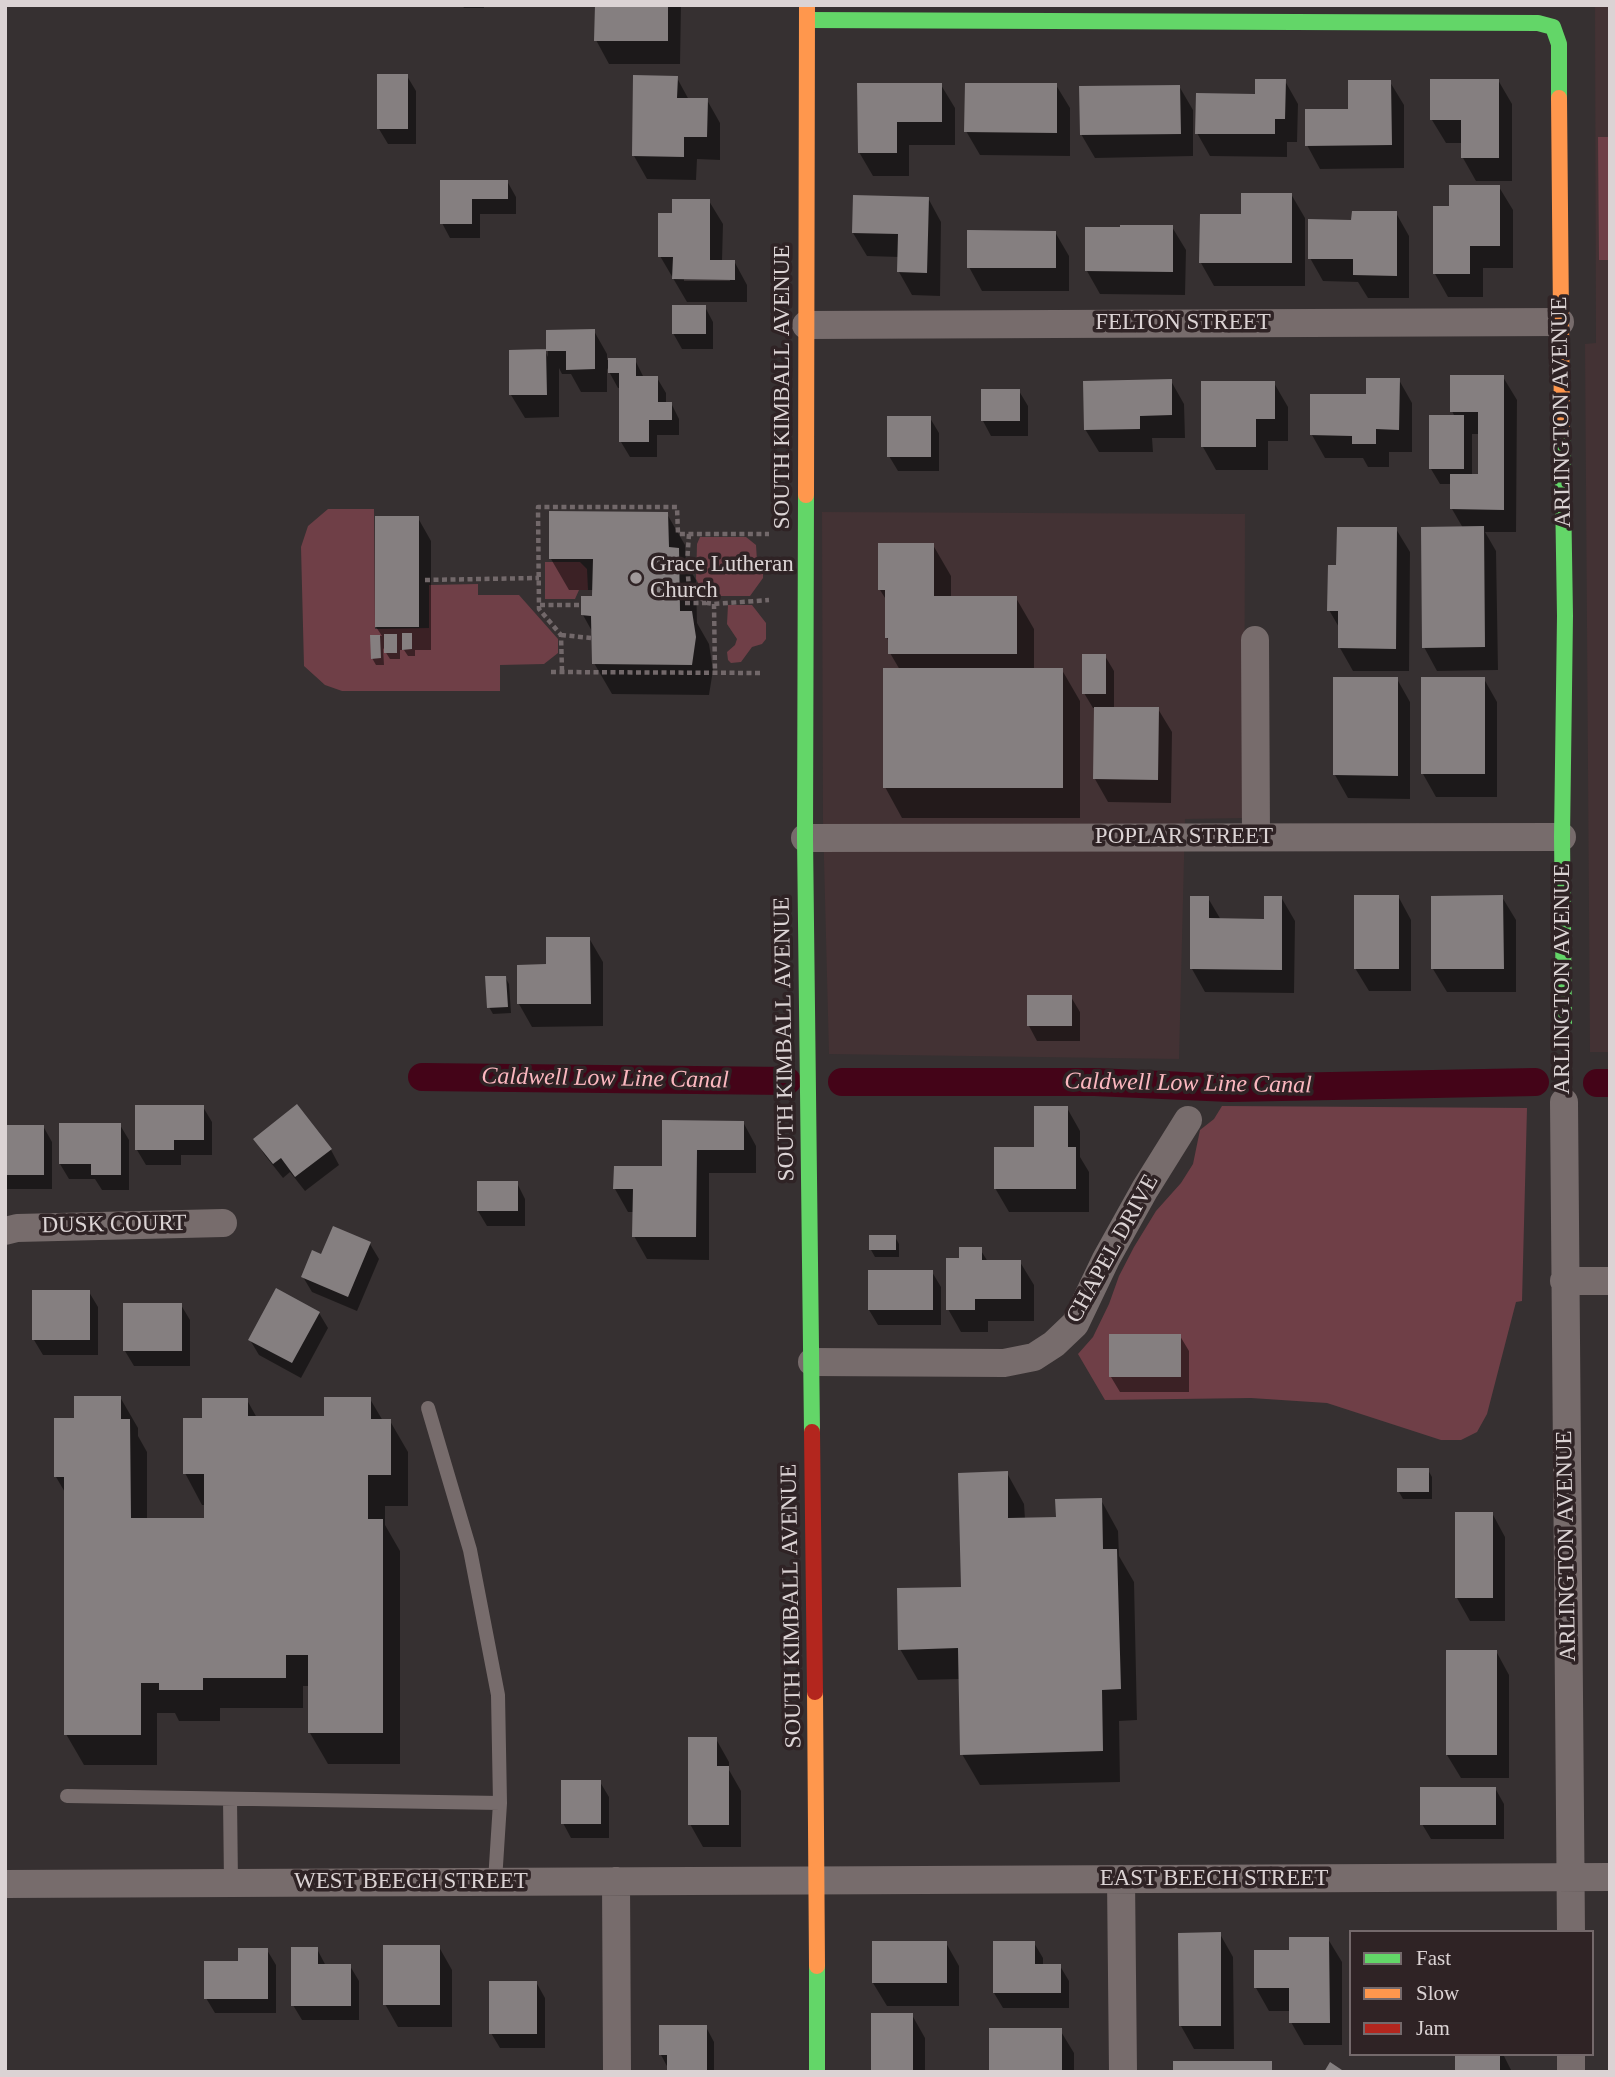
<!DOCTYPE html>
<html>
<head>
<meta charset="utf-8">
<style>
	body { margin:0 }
	#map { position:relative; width:1615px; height:2077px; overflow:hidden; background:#363031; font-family:Georgia,serif }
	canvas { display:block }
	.frame { position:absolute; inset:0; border:7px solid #dbd3d4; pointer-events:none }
	.legend { position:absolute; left:1349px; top:1930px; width:245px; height:126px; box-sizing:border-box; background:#2f2325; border:2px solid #74696b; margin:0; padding:9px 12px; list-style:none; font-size:21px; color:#dbd3d4 }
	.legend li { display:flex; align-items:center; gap:14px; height:35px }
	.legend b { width:35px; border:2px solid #74696b }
</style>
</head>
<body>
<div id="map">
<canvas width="1615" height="2077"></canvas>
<div class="frame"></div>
<ul class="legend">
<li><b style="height:9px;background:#63d668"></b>Fast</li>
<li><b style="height:9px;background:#ff974d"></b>Slow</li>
<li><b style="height:9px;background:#b3261e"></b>Jam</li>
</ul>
</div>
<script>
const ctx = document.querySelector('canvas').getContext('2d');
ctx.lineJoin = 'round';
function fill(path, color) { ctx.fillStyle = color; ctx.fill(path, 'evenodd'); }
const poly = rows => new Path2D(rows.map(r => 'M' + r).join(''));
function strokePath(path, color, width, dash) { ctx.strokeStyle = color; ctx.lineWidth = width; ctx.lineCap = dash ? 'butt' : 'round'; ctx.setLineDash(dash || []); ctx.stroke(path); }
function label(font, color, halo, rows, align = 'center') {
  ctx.font = font + ' Georgia,serif'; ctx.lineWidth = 7; ctx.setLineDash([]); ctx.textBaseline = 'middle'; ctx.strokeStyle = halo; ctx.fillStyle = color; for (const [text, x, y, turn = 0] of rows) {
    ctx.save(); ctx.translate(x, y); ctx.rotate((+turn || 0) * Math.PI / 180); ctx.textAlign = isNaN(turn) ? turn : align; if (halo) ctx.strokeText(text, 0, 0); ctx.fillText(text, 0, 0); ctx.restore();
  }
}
fill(poly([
	[1595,5,1610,5,1610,1052,1590,1052,1585,344,1596,343],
	[822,512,1245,514,1244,818,1185,819,1179,1059,829,1054,823,820]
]), '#433234');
fill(poly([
	[1598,137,1610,137,1610,260,1599,260],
	[328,509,374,509,375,629,429,628,429,585,478,584,478,595,519,595,558,639,558,653,544,664,500,665,500,691,342,691,325,685,304,666,301,547,308,526],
	[700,537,746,537,756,545,757,561,763,569,763,578,750,596,714,596,702,590,696,579,697,544],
	[545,562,580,562,587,569,588,590,579,590,575,599,545,599],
	[728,605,752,605,766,623,766,639,762,644,752,647,741,662,731,663,728,660,727,652,735,645,737,639,727,624],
	[1222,1106,1527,1108,1522,1301,1516,1302,1487,1414,1477,1432,1461,1440,1441,1440,1327,1403,1251,1398,1105,1400,1078,1354,1093,1337,1109,1304,1119,1276,1134,1247,1156,1211,1181,1183,1193,1164,1200,1130,1214,1119]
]), '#6f3f47');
fill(poly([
	[462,5,484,5,484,8,464,8],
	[596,5,681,5,680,64,609,64,596,40],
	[407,76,416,91,416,144,388,144,379,129],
	[677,78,689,100,707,100,720,123,720,160,697,159,696,180,647,179,634,156],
	[1498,80,1512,104,1512,181,1476,181,1463,158,1463,143,1446,143,1432,120],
	[1285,81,1298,104,1297,142,1287,142,1287,157,1210,156,1197,133,1257,96],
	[1390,82,1404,105,1404,168,1320,169,1307,145,1350,110],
	[941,85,955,108,955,145,909,145,909,176,873,176,859,152],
	[1056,85,1070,108,1070,156,980,155,966,131],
	[1179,86,1193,110,1193,156,1095,158,1081,134],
	[442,181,507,181,516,197,516,214,480,214,480,238,450,238,442,223],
	[1499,187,1513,210,1513,268,1483,268,1483,297,1448,297,1435,274,1451,207],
	[1291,194,1305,218,1305,286,1214,286,1201,263,1243,216],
	[928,198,941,222,940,296,912,295,899,272,899,257,867,256,853,233],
	[709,201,723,224,722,261,734,261,747,285,747,302,687,302,660,256,673,214],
	[684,277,730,278,730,281,684,281],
	[1396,213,1409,236,1409,298,1368,298,1358,282,1323,281,1310,258,1353,221],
	[1172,227,1186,250,1185,295,1100,294,1087,271],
	[1055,232,1069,256,1069,291,982,291,969,267],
	[705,307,713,322,713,349,682,349,673,333],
	[594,331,607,354,607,360,635,360,644,378,657,378,666,393,666,403,671,403,679,419,679,435,657,435,657,457,630,457,621,442,621,388,618,388,607,368,607,392,581,392,571,374,562,374,559,368,559,417,525,418,511,395,545,351,548,357,548,332],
	[1503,377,1517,400,1516,532,1485,532,1496,551,1498,670,1437,671,1424,647,1463,528,1452,509,1452,484,1440,484,1431,469,1455,417,1452,411],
	[1472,434,1480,434,1479,475,1472,475],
	[1399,380,1412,403,1412,452,1389,452,1389,467,1368,467,1363,458,1325,458,1312,435,1368,396],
	[1171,381,1184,404,1185,438,1152,438,1153,452,1099,452,1085,429],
	[1203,383,1274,383,1288,407,1288,441,1268,441,1268,470,1216,470,1203,447],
	[1019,391,1028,406,1028,436,991,436,983,421],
	[930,418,939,433,939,471,898,471,889,456],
	[667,514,685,545,686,563,696,580,697,623,709,644,713,670,709,695,612,694,594,663,593,633,583,615,594,597,594,590,569,590,551,559],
	[418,518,431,541,431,650,415,650,415,656,408,656,404,650,400,650,400,659,390,659,383,648,384,665,376,665,372,658,372,636,382,636,376,627],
	[1396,529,1410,552,1409,671,1353,671,1340,648,1340,629,1329,610,1338,567],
	[933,545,951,576,951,598,1016,598,1034,629,1034,670,1062,670,1080,701,1080,818,902,818,885,787,900,670,890,653,890,644,887,638,887,601,880,590],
	[1105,656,1114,671,1114,709,1158,709,1172,732,1171,803,1108,802,1095,779,1096,708,1093,708,1084,693],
	[1397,679,1410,702,1410,799,1348,798,1335,775],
	[1484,679,1497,702,1497,797,1436,797,1423,774],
	[1398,896,1411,920,1411,991,1369,991,1355,968],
	[1281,897,1295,921,1294,993,1205,992,1192,969,1208,898,1221,920,1265,921],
	[1502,897,1516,920,1516,992,1447,992,1433,969],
	[589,938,603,962,603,1026,532,1027,519,1004],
	[505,977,509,984,511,1013,493,1014,489,1007],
	[1071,997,1080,1012,1080,1041,1037,1041,1029,1026],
	[203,1107,212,1122,212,1155,181,1155,181,1165,146,1165,137,1150],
	[1067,1108,1080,1131,1080,1157,1089,1172,1089,1212,1009,1212,995,1188,1035,1148],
	[743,1122,756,1146,756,1173,709,1173,709,1260,647,1259,634,1236,634,1212,628,1212,615,1189,664,1168],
	[120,1125,129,1140,129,1190,102,1190,95,1179,69,1179,60,1164],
	[5,1126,43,1126,52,1142,52,1189,5,1189],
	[255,1139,331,1150,339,1165,305,1191,290,1172,283,1178,264,1154],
	[517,1183,525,1199,525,1226,487,1226,478,1211],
	[895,1237,899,1244,899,1257,875,1257,871,1250],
	[370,1244,379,1259,357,1311,312,1292,303,1277,322,1256],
	[980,1249,988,1262,1020,1262,1034,1285,1034,1321,988,1321,988,1332,961,1332,948,1309,961,1260],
	[932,1272,941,1287,941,1325,878,1325,869,1310],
	[89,1292,98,1307,98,1355,43,1355,34,1340],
	[181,1305,190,1320,190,1366,134,1366,125,1351],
	[319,1313,328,1328,301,1378,259,1355,250,1340],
	[1180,1336,1189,1351,1189,1392,1120,1392,1111,1377],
	[120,1397,138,1428,138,1436,147,1452,147,1520,205,1520,205,1505,202,1505,185,1473,204,1420,247,1400,257,1418,326,1418,370,1399,383,1421,390,1421,408,1452,408,1506,385,1506,385,1525,400,1551,400,1764,328,1764,310,1733,310,1686,303,1686,303,1708,220,1708,220,1721,179,1721,175,1713,157,1713,157,1765,84,1765,66,1734,66,1494,56,1477,76,1420],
	[1428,1470,1432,1477,1432,1499,1403,1499,1399,1492],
	[1007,1473,1024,1504,1025,1519,1058,1518,1101,1500,1118,1531,1119,1556,1134,1582,1137,1720,1119,1721,1120,1782,980,1785,962,1754,960,1679,918,1680,900,1649,963,1588],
	[1492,1513,1505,1537,1505,1621,1470,1621,1457,1598],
	[1496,1651,1509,1675,1509,1778,1461,1778,1447,1755],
	[716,1739,729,1762,729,1770,741,1791,741,1847,703,1847,690,1824],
	[600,1782,609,1797,609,1838,571,1838,563,1823],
	[1495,1788,1504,1804,1504,1839,1431,1839,1422,1824],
	[1220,1934,1233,1957,1234,2049,1194,2049,1181,2026],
	[1328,1939,1342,1962,1342,2045,1304,2045,1291,2022,1291,2011,1269,2011,1256,1988,1291,1951],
	[946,1943,959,1966,959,2006,887,2006,873,1983],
	[1034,1943,1043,1958,1043,1966,1060,1966,1069,1981,1069,2008,1003,2008,994,1993],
	[439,1947,452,1970,452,2027,398,2027,385,2004],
	[317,1949,326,1966,350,1966,359,1981,359,2020,302,2020,293,2005],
	[267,1950,276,1965,276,2013,215,2013,206,1998],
	[536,1982,545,1998,545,2048,500,2048,491,2033],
	[912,2015,925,2038,925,2072,873,2072],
	[706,2027,714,2042,714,2072,668,2072,668,2068,661,2055],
	[1060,2030,1074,2053,1074,2072,991,2072],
	[1456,2054,1503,2054,1512,2072,1456,2072]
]), '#0007');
strokePath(poly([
	[422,1077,787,1081],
	[842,1082,1095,1082,1230,1088,1535,1082],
	[1597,1083,1610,1083]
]), '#440418', 28);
fill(poly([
	[595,5,668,5,668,41,594,41],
	[377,74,408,74,408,129,377,129],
	[633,75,678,76,677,98,708,98,707,137,684,137,684,157,632,156],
	[1255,79,1286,79,1285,119,1275,119,1275,134,1195,134,1196,93,1255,94],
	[1430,79,1499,79,1499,158,1461,158,1461,120,1430,120],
	[1348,80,1391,80,1392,145,1305,146,1305,109,1348,109],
	[857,83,942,83,942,122,897,122,897,153,858,153],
	[965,83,1057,83,1057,133,964,132],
	[1180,85,1181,134,1080,135,1079,86],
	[440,180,508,180,508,199,472,199,472,224,440,224],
	[1449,185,1500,185,1500,246,1470,246,1470,274,1433,274,1433,206,1449,206],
	[1241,193,1292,193,1292,263,1199,263,1200,214,1241,214],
	[853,195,929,197,927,273,897,272,898,234,852,233],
	[672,199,710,199,710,260,735,260,735,280,672,279,673,257,658,257,658,213,672,213],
	[1352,211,1397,211,1397,276,1353,275,1353,259,1308,259,1308,219,1351,220],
	[1120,225,1173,225,1173,272,1085,271,1085,227,1120,227],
	[967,230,1056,231,1056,268,967,268],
	[672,305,706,305,706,334,672,334],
	[595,329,595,369,566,370,566,351,546,351,546,330],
	[546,349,547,395,509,395,509,350],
	[608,358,636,358,636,376,658,376,658,402,672,402,672,420,649,420,649,442,619,442,619,373,608,373],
	[1450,375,1504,375,1504,510,1450,509,1450,474,1478,474,1478,412,1450,412],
	[1366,378,1400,378,1399,430,1376,429,1376,444,1352,444,1352,436,1310,435,1310,394,1366,394],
	[1172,379,1172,415,1140,416,1140,429,1084,430,1083,381],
	[1201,381,1275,381,1275,419,1256,419,1256,447,1201,447],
	[981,389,1020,389,1020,421,981,421],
	[1429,415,1464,415,1464,469,1429,469],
	[887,416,931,416,931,457,887,457],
	[549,511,668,512,669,547,679,548,680,611,692,611,696,637,692,665,592,664,591,616,581,615,581,596,592,596,593,559,549,559],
	[375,516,419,516,419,627,375,627],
	[1484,526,1485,647,1422,648,1421,527],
	[1337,527,1397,527,1396,649,1338,648,1338,611,1327,611,1328,565,1336,565],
	[878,543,934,543,934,596,1017,596,1017,654,888,654,888,638,885,638,885,590,878,590],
	[402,633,412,633,412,649,402,650],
	[384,634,397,634,397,653,384,653],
	[370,635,380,635,381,658,371,659],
	[1082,654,1106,654,1106,694,1082,694],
	[883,668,1063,668,1063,788,883,788],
	[1333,677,1398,677,1398,776,1333,775],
	[1421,677,1485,677,1485,774,1421,774],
	[1094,707,1159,707,1158,780,1093,779],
	[1354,895,1399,895,1399,969,1354,969],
	[1503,895,1504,969,1431,969,1431,896],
	[1190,896,1209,896,1209,918,1264,919,1264,896,1282,896,1282,970,1190,969],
	[546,937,590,937,591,1004,517,1004,517,965,546,964],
	[485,976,506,976,508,1007,487,1008],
	[1027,995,1072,995,1072,1026,1027,1026],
	[297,1104,332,1149,295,1177,281,1158,273,1164,253,1139],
	[135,1105,204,1105,204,1140,174,1140,174,1150,135,1150],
	[1034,1106,1068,1106,1068,1147,1076,1147,1076,1189,994,1189,994,1147,1034,1147],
	[662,1120,744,1121,744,1150,697,1150,696,1237,632,1237,633,1189,613,1189,614,1166,662,1166],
	[59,1123,121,1123,121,1175,91,1175,91,1164,59,1164],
	[5,1125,44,1125,44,1175,5,1175],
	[477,1181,518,1181,518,1211,477,1211],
	[333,1226,371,1242,348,1297,301,1277,312,1250,321,1254],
	[869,1235,896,1235,896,1250,869,1250],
	[959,1247,982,1247,982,1260,1021,1260,1021,1299,975,1299,975,1310,946,1310,946,1258,959,1258],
	[868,1270,933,1270,933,1310,868,1310],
	[276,1288,320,1312,292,1363,248,1340],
	[32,1290,90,1290,90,1340,32,1340],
	[123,1303,182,1303,182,1351,123,1351],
	[1109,1334,1181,1334,1181,1377,1109,1377],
	[74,1396,121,1396,121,1419,130,1419,131,1518,204,1518,204,1474,183,1474,183,1418,202,1418,202,1398,248,1398,248,1416,324,1416,324,1397,371,1397,371,1419,391,1419,391,1475,368,1475,368,1519,383,1519,383,1733,308,1733,308,1655,286,1655,286,1678,203,1678,203,1690,159,1690,159,1683,141,1683,141,1735,64,1735,64,1477,54,1477,54,1418,74,1418],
	[1397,1468,1429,1468,1429,1492,1397,1492],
	[1008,1471,1008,1518,1056,1517,1055,1499,1102,1498,1103,1549,1117,1549,1121,1689,1102,1690,1103,1751,960,1755,958,1648,898,1650,897,1588,961,1587,958,1473],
	[1455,1512,1493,1512,1493,1598,1455,1598],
	[1446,1650,1497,1650,1497,1755,1446,1755],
	[688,1737,717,1737,717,1766,729,1766,729,1825,688,1825],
	[561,1780,601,1780,601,1824,561,1824],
	[1420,1787,1496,1787,1496,1825,1420,1825],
	[1221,1932,1221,2026,1179,2026,1178,1933],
	[1289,1937,1329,1937,1330,2023,1289,2023,1289,1988,1254,1988,1254,1950,1289,1950],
	[872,1941,947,1941,947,1983,872,1983],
	[993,1941,1035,1941,1035,1964,1061,1964,1061,1993,993,1993],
	[383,1945,440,1945,440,2005,383,2005],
	[291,1947,318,1947,318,1964,351,1964,351,2006,291,2006],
	[238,1948,268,1948,268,1999,204,1999,204,1961,238,1961],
	[489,1981,537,1981,537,2034,489,2034],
	[871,2013,913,2013,913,2072,871,2072],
	[659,2025,707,2025,707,2072,667,2072,667,2055,659,2055],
	[989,2028,1062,2028,1062,2072,989,2072],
	[1455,2054,1500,2054,1500,2072,1455,2072],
	[1173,2061,1272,2061,1272,2072,1173,2072],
	[1330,2062,1345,2072,1324,2072]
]), '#857f80');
strokePath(poly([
	[689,534,687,564,689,588,707,603,714,604,769,600],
	[425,580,539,578],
	[685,603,706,603],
	[714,604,715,673],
	[540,605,582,605],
	[561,635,591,638],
	[562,671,561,635,539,609,538,507,677,507,678,534,769,534],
	[551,672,763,673],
	[1564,1078,1564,1052]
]), '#72686a', 4.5, [5, 3.5]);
strokePath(poly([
	[428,1408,470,1550,498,1695,500,1803,495,1881],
	[67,1796,500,1803],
	[230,1799,231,1883]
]), '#776c6c', 14);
strokePath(poly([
	[806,325,1560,322],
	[1255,640,1256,837],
	[805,838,1562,837],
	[1564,1102,1571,1932],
	[5,1231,17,1228,223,1223],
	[1564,1281,1610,1281],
	[812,1362,1004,1363,1034,1357,1054,1344,1075,1324,1106,1259,1145,1189,1188,1120],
	[1121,1879,1123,2072],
	[616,1881,617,2072],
	[5,1884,1610,1877],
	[1571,2054,1571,2072]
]), '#776c6c', 28);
strokePath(poly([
	[807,20,1538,23,1553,27,1559,44,1559,98],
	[1562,429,1565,616,1562,837,1564,1023],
	[806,495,805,838,812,1432],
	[817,1966,817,2072]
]), '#63d668', 16);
strokePath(poly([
	[1559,98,1562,429],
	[806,495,807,5],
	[815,1692,817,1966]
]), '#ff974d', 16);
strokePath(poly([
	[812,1432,815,1692]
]), '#b3261e', 16);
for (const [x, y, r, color] of [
	[636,578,7,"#a19a9b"]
]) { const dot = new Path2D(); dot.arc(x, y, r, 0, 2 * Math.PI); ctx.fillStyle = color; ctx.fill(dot); strokePath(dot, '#2f2325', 2.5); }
label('23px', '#dbd3d4', '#2f2325', [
	["FELTON STREET",1183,323],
	["SOUTH KIMBALL AVENUE",783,387,-90],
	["ARLINGTON AVENUE",1562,412,-91],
	["POPLAR STREET",1184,837],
	["ARLINGTON AVENUE",1563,979,-90],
	["SOUTH KIMBALL AVENUE",785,1039,-91],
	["DUSK COURT",114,1225,-1],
	["CHAPEL DRIVE",1113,1249,-61],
	["ARLINGTON AVENUE",1567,1546,-91],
	["SOUTH KIMBALL AVENUE",792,1606,-91],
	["EAST BEECH STREET",1214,1879],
	["WEST BEECH STREET",411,1882]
]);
label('23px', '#dbd3d4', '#2f2325', [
	["Grace Lutheran",650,565],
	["Church",650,591]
], 'left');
label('italic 24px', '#fbb7bf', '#2f2325', [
	["Caldwell Low Line Canal",605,1079,1],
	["Caldwell Low Line Canal",1188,1084,1]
]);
</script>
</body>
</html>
